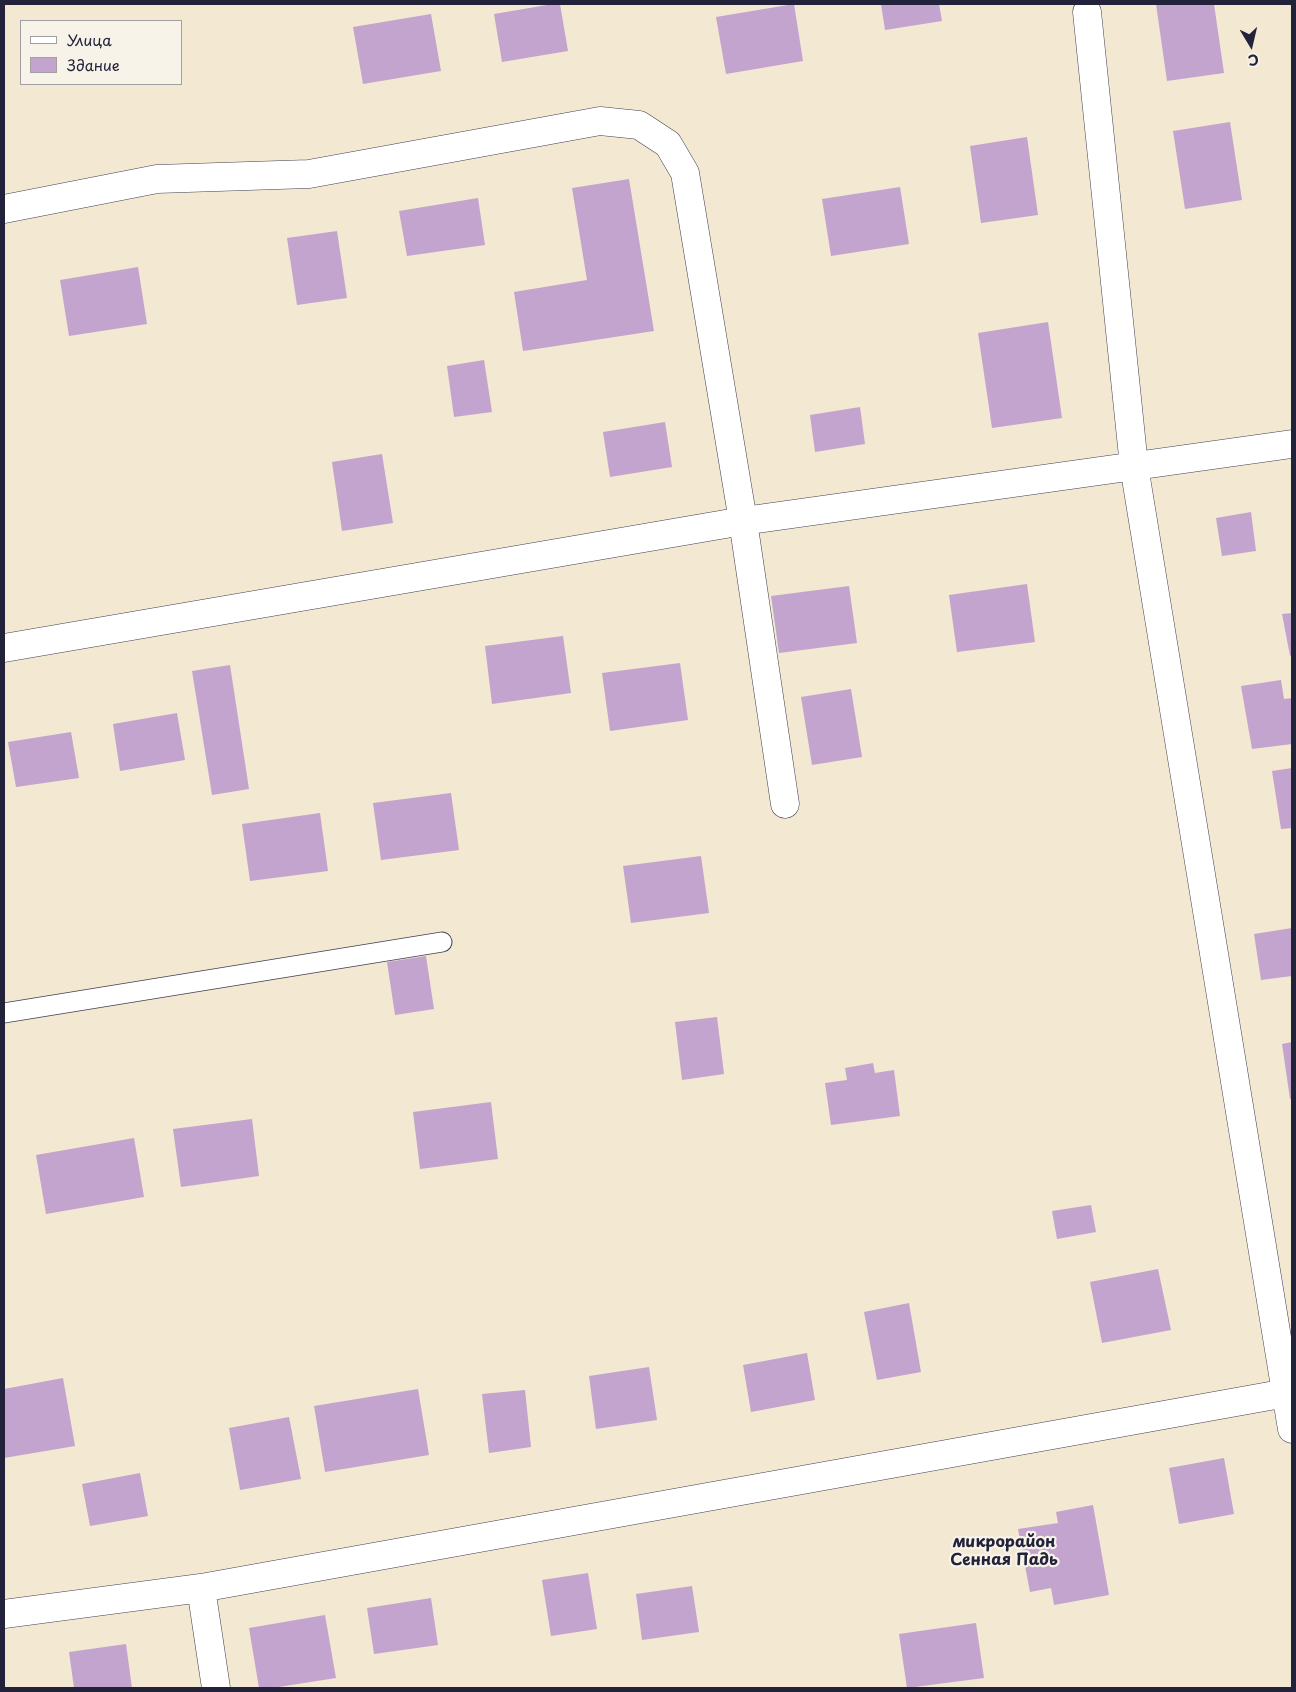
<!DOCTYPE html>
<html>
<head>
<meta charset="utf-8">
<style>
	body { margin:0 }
	#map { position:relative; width:1296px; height:1692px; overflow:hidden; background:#f3e8d1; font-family:"Playpen Sans",sans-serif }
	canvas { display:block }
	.frame { position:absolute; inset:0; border:5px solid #22223b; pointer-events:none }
	.legend { position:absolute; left:20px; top:20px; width:162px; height:65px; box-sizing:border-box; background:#f7f3e8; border:1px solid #a29fa3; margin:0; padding:6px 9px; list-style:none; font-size:15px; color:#22223b }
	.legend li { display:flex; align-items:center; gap:10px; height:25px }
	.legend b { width:25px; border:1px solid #a29fa3 }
	.north { position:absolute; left:1226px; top:20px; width:50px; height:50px; -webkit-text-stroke:4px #f7f3e8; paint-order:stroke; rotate:171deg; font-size:14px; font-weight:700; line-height:20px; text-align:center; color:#22223b }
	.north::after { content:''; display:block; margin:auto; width:18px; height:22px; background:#22223b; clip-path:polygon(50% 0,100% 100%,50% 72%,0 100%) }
</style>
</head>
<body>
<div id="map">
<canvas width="1296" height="1692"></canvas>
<div class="frame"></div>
<ul class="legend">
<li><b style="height:6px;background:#fff"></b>Улица</li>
<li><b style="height:14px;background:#c3a4ce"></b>Здание</li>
</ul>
<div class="north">С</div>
</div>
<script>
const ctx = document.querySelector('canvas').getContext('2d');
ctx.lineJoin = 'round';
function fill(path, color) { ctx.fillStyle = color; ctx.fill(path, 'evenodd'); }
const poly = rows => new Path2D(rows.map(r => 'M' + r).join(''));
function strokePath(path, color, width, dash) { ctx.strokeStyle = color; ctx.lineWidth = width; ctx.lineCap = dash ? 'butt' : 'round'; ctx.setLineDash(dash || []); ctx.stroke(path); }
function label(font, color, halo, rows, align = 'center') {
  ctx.font = font + ' "Playpen Sans",sans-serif'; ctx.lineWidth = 4.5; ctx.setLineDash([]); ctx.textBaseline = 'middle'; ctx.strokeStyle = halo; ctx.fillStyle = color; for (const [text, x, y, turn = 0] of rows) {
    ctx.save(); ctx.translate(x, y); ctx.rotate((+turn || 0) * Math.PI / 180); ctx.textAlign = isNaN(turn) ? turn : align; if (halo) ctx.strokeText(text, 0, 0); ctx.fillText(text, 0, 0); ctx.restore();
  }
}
fill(poly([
	[553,4,560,4,568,51,502,62,494,14],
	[794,4,803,61,726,74,716,17],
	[881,4,939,4,942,21,885,30],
	[1156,4,1214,4,1224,73,1167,81],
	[431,14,441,71,363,84,353,27],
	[1230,122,1242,200,1185,209,1173,131],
	[1027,137,1038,215,981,223,970,146],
	[629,179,654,331,523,351,514,292,587,280,572,188],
	[900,187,909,244,831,256,822,199],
	[478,198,485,245,407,256,399,211],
	[337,231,347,298,297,305,287,238],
	[138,267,147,324,69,336,60,280],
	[1048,322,1062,418,992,428,978,333],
	[484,360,492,412,454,417,447,366],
	[860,407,865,444,815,452,810,415],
	[665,422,672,467,610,477,603,432],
	[382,454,393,523,342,531,332,462],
	[1251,512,1256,551,1222,556,1216,518],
	[1027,584,1035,642,957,652,949,595],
	[849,586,857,643,779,653,771,596],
	[1292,613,1292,655,1290,656,1282,614],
	[563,636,571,693,492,704,485,646],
	[680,663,688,720,610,731,602,673],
	[230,665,249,789,212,795,192,671],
	[1281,680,1284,699,1292,698,1292,744,1252,749,1241,686],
	[851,689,862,757,812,765,801,697],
	[177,713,185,760,120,771,113,724],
	[71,732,79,778,16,787,8,742],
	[1292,768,1292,828,1281,829,1272,771],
	[451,793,459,850,381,860,373,803],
	[320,813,328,871,250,881,242,824],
	[701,856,709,913,631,923,623,866],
	[1292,928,1292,976,1261,980,1254,934],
	[426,956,434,1009,395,1015,387,962],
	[717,1017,724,1074,682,1080,675,1022],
	[1292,1042,1292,1099,1290,1099,1282,1044],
	[873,1063,875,1073,894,1070,900,1116,831,1125,825,1083,847,1080,845,1068],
	[491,1102,498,1159,420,1169,413,1112],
	[252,1119,259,1176,181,1187,173,1129],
	[134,1138,144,1197,46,1214,36,1155],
	[1091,1205,1096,1232,1057,1239,1052,1211],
	[1158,1269,1171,1330,1102,1343,1090,1282],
	[909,1303,921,1372,877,1380,864,1312],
	[807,1353,815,1400,751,1412,743,1365],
	[649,1367,657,1420,596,1429,589,1376],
	[63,1378,75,1446,4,1458,4,1389],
	[418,1389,429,1455,325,1472,314,1406],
	[525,1390,531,1447,489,1453,482,1394],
	[289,1417,301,1479,240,1490,229,1428],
	[1224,1458,1234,1514,1179,1524,1169,1468],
	[140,1473,148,1516,90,1526,82,1484],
	[1093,1505,1109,1595,1054,1605,1051,1588,1030,1592,1018,1529,1058,1523,1056,1512],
	[588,1573,597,1629,551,1636,542,1580],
	[692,1586,699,1632,642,1640,636,1594],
	[431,1598,438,1645,374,1654,367,1608],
	[325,1615,336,1678,272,1688,259,1688,249,1628],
	[976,1623,984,1678,907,1688,899,1634],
	[126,1644,132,1688,74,1688,69,1652]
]), '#c3a4ce');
const service = poly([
	[4,1013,442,942]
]);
const minor = poly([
	[1087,12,1134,466,1292,1429],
	[4,209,157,179,309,174,600,121,639,125,668,144,685,173,743,521,785,804],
	[4,648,743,521,1292,444],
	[201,1588,216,1688],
	[4,1614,201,1588,1292,1392]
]);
strokePath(service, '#414052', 21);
strokePath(minor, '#414052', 29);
strokePath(service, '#fff', 19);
strokePath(minor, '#fff', 28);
label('bold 16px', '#22223b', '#f7f3e8', [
	["микрорайон",1004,1543],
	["Сенная Падь",1004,1561]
]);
</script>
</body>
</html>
